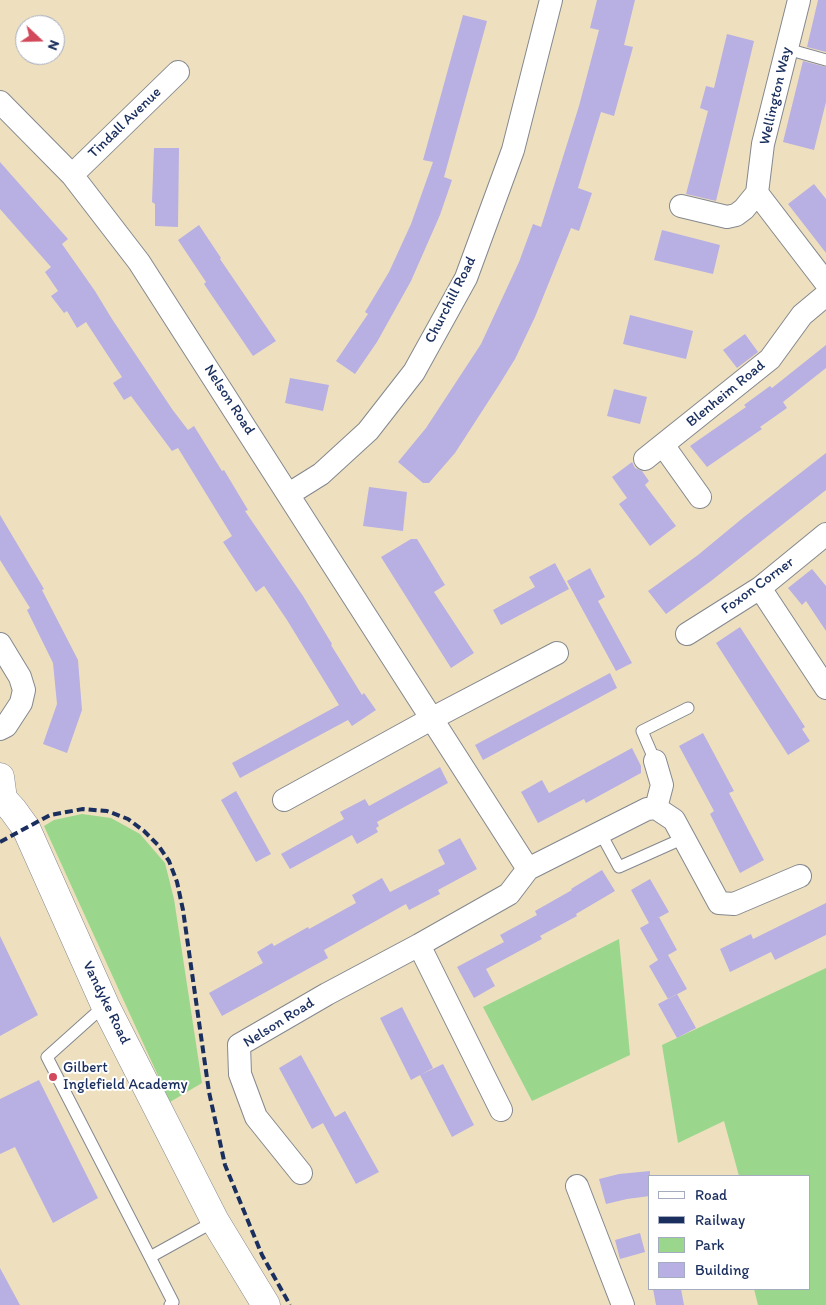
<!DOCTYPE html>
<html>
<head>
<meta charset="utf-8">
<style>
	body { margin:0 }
	#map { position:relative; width:826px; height:1305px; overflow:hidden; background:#eee0bf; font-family:Itim,sans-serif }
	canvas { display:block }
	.legend { position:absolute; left:648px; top:1175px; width:162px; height:115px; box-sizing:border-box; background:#fff; border:1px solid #a4acbf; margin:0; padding:6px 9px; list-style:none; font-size:15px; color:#1b2f5e }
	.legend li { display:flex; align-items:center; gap:10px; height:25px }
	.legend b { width:25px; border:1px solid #a4acbf }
	.north { position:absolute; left:15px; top:15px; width:50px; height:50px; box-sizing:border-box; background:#fff; border:1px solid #a4acbf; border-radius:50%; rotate:111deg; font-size:14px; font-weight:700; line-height:20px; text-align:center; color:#1b2f5e }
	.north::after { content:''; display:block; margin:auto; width:18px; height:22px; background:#d1495b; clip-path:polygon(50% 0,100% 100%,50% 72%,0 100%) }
</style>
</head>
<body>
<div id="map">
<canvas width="826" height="1305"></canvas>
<ul class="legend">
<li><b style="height:6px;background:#fff"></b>Road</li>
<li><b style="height:6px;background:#1b2f5e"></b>Railway</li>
<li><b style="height:14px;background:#9ad78c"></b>Park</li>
<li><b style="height:14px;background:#b8afe3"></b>Building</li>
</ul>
<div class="north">N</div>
</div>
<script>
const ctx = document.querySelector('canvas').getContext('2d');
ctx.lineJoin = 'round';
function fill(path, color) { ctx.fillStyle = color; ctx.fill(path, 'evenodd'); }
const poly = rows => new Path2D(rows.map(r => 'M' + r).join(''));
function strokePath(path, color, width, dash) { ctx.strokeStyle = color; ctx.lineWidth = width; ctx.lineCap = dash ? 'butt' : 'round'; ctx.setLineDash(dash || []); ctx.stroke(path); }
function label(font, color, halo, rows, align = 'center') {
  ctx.font = font + ' Itim,sans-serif'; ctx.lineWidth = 4; ctx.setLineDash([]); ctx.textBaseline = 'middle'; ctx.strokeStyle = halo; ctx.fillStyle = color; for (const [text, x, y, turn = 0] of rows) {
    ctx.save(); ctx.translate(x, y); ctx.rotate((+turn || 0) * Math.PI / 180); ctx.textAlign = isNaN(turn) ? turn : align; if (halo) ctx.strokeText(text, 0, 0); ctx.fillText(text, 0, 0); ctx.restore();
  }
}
fill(poly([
	[82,814,111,818,140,834,165,863,174,899,202,1083,170,1102,44,826,54,820],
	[619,939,630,1055,532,1101,483,1007],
	[826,968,826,1305,758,1305,754,1289,810,1289,810,1176,739,1176,724,1121,678,1143,662,1045]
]), '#9ad78c');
fill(poly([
	[597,0,635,0,624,45,633,47,614,116,601,112,578,188,592,193,579,231,571,228,535,317,515,359,499,385,455,453,429,483,423,483,398,462,426,428,481,344,519,262,533,224,541,227,579,106,599,30,590,28],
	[818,0,826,0,826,52,807,47],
	[463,15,487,21,444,177,452,180,440,215,411,281,377,342,355,374,336,361,368,314,365,312,389,272,411,224,433,162,423,160],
	[727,34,754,41,716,201,686,194,708,111,700,108,706,86,714,88],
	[803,61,826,67,826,102,814,150,783,142],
	[154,148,179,148,178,227,155,226,155,204,152,202],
	[0,162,68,239,62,244,95,291,112,319,172,409,188,430,194,426,222,471,224,470,248,510,245,511,303,596,332,644,331,645,362,695,364,693,376,710,352,726,348,720,240,778,232,763,339,705,287,620,264,586,256,592,223,542,232,536,178,448,172,451,131,396,124,400,113,383,122,377,86,322,77,328,67,311,64,313,51,296,58,291,45,272,51,267,0,209],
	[814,184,826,199,826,253,788,204],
	[199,225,221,258,220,259,276,341,253,356,204,284,206,282,178,240],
	[662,230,720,245,713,274,654,260],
	[630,315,693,331,686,359,623,344],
	[745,334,758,352,737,368,723,350],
	[826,345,826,368,783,402,787,408,760,427,762,429,707,467,690,446,746,407,744,405,770,386,772,388],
	[290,378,329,385,323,411,285,403],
	[614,389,647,397,640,424,607,416],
	[826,453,826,490,711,581,666,614,648,591,698,555,744,517],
	[632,462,635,468,642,471,649,481,645,485,676,526,650,546,619,504,627,498,612,477],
	[369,487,407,492,403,531,363,526],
	[0,515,44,589,42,590,78,660,82,710,67,753,43,744,57,704,53,663,27,610,30,608,0,560],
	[411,539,417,539,445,585,434,592,474,653,451,668,381,557],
	[555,563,569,589,501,625,493,610,535,587,529,577],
	[590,568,605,597,598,601,632,663,616,671,567,581],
	[812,569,826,586,826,631,806,601,802,605,788,588],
	[740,627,805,727,802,729,810,741,788,755,716,643],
	[610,673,617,688,483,760,475,745],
	[703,733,734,791,729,793,764,860,740,873,710,814,714,811,679,746],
	[632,748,641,766,641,773,586,803,584,799,538,823,521,792,542,780,549,793],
	[440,767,448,783,377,822,379,826,376,828,378,832,357,844,352,835,290,869,281,854,344,819,340,812,365,799,369,806],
	[236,791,271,854,256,862,221,800],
	[460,838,477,869,438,890,440,894,409,910,406,904,324,950,328,958,222,1016,209,993,263,963,257,952,272,943,274,946,308,927,309,929,356,903,352,895,382,878,390,892,445,864,438,850],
	[602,870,615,891,576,914,577,916,540,936,542,939,486,969,495,986,474,998,457,967,504,942,500,935,537,915,535,911,572,890,571,889],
	[650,879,669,912,658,918,659,917,677,950,668,955,687,989,668,999,649,966,658,960,640,928,649,923,631,890],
	[826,903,826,935,775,960,771,952,730,972,720,949,751,934,753,939],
	[0,936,38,1015,0,1036],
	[677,994,696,1028,677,1038,658,1004],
	[402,1007,433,1068,411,1080,380,1018],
	[301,1055,335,1117,345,1111,379,1172,356,1184,323,1123,312,1129,279,1068],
	[443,1064,474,1125,452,1137,420,1075],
	[39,1080,98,1198,53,1223,15,1147,0,1154,0,1099],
	[650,1171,650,1196,627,1199,606,1204,599,1179,619,1174],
	[640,1233,645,1252,620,1259,615,1240],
	[0,1268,20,1305,0,1305],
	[653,1289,681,1289,684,1305,656,1305]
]), '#b8afe3');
const service = poly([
	[787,49,826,60],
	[655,761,642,731,688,708],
	[600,832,619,867,684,838],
	[105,1005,47,1057,150,1257],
	[170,1305,173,1302,150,1257,215,1221]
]);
const minor = poly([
	[799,0,763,144,757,193,826,283],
	[0,102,72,175,139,262,528,869],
	[72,175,178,72],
	[681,206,727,217,736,215,744,209,757,193],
	[663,445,700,497],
	[645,459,770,359,802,315,826,295],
	[289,494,321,474,368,431,414,372,466,278,513,150,551,0],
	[760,588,826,688],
	[687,634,760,588,826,534],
	[0,644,20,677,24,690,21,703,6,726,0,729],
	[655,761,662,785,656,808],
	[284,800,433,718,557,653],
	[419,945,501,1110],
	[301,1173,256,1117,240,1074,239,1045,327,994,419,945,509,894,528,869,647,809,656,808,674,820,719,903,734,904,800,876],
	[577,1186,623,1305]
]);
const tertiary = poly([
	[0,777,3,799,13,810,26,828,105,1005,215,1221,266,1305]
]);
strokePath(service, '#84888e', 13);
strokePath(minor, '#84888e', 24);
strokePath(tertiary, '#84888e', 29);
strokePath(service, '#fff', 11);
strokePath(minor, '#fff', 22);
strokePath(tertiary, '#fff', 28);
strokePath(poly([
	[0,842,50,815,83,809,107,811,128,819,144,831,158,845,169,861,177,882,183,910,209,1092,225,1165,262,1255,290,1305]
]), '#1b2f5e', 4, [8, 4]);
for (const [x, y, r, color] of [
	[53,1077,5,"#d1495b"]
]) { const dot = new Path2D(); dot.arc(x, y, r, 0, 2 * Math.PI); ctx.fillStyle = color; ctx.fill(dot); strokePath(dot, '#fff', 2); }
label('15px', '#1b2f5e', '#fff', [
	["Wellington Way",776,96,-77],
	["Tindall Avenue",125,123,-44],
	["Churchill Road",451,300,-63],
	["Blenheim Road",726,394,-39],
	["Nelson Road",229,400,57],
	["Foxon Corner",758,586,-36],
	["Vandyke Road",106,1003,64],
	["Nelson Road",279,1023,-32]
]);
label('15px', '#1b2f5e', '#fff', [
	["Gilbert",63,1068],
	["Inglefield Academy",63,1085]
], 'left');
</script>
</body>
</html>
